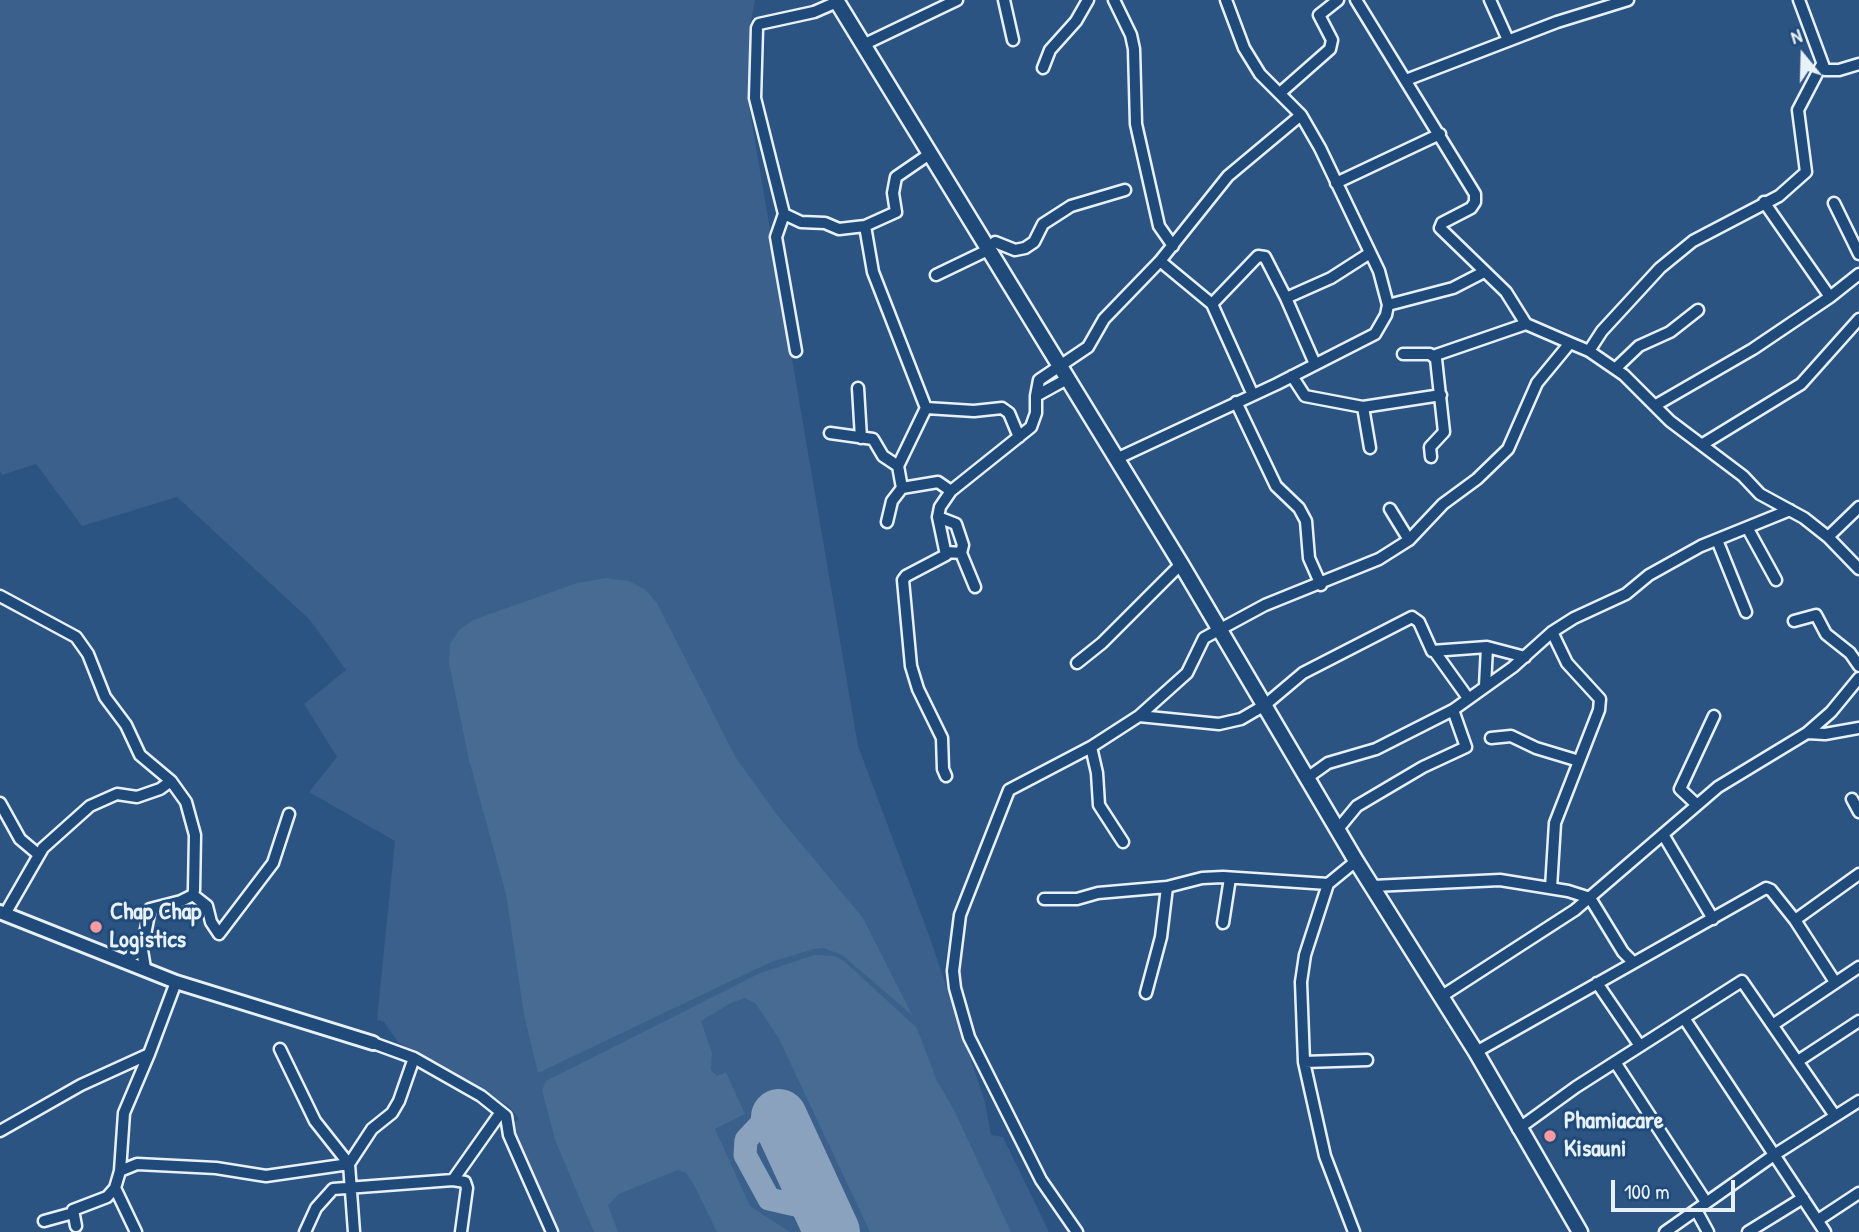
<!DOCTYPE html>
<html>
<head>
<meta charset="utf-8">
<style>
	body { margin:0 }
	#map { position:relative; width:1859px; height:1232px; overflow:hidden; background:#2b5482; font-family:"Patrick Hand",sans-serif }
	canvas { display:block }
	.north { position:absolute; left:1768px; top:21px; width:70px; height:70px; -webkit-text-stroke:5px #1f4a7a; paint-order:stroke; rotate:341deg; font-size:19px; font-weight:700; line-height:28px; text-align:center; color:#e8f1f8 }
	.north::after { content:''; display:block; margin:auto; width:24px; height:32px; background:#e8f1f8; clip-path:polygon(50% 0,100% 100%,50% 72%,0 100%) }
	.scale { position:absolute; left:1611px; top:1180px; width:124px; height:32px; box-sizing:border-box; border:4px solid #e8f1f8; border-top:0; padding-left:9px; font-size:21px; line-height:24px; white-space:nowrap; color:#e8f1f8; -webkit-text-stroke:5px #1f4a7a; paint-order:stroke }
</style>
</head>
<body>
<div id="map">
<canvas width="1859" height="1232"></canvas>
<div class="north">N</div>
<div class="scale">100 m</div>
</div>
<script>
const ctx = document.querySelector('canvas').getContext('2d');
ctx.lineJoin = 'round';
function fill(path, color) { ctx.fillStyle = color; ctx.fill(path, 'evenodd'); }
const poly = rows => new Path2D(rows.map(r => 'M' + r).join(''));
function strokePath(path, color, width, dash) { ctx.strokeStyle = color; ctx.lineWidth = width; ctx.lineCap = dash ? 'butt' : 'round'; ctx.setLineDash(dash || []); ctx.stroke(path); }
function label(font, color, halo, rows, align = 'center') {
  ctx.font = font + ' "Patrick Hand",sans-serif'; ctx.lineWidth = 6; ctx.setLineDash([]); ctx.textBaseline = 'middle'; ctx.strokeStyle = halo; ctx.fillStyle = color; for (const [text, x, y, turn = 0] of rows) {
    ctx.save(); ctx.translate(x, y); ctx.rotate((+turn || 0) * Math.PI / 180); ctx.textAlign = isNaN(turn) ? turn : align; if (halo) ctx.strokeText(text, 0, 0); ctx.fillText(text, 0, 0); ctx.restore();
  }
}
fill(poly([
	[0,0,755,0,750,26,748,100,858,746,930,938,985,1102,991,1135,1003,1137,1049,1232,558,1232,510,1126,519,1119,509,1106,398,1042,384,1022,377,1020,395,841,309,792,337,757,304,704,346,670,310,620,177,497,82,526,36,464,2,475,0,471]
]), '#3a608b');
fill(poly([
	[606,578,629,581,646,590,657,603,736,758,778,816,863,918,912,1015,842,955,824,948,814,949,771,962,538,1073,524,1015,506,894,469,760,449,664,450,644,459,630,473,620,577,583],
	[814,955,835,956,844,961,917,1028,937,1081,954,1110,1011,1232,870,1232,779,1039,756,1004,745,998,731,1003,701,1021,712,1053,711,1070,717,1076,726,1072,745,1114,715,1129,750,1206,790,1232,717,1232,693,1183,686,1173,678,1170,619,1194,608,1205,618,1232,594,1232,555,1140,542,1090,546,1081,760,973]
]), '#476b93');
strokePath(poly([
	[803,1169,807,1148,802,1133,793,1125,774,1122,758,1127,746,1140,745,1155,769,1199,822,1211]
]), '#8aa2bd', 23);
strokePath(poly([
	[779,1117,832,1232]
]), '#8aa2bd', 56);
const minor = poly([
	[1004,0,1013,40],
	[1114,0,1131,35,1134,49,1136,124,1159,226,1173,246],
	[1356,0,1475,194,1475,202,1471,208,1442,223,1440,228,1506,292,1526,324,1570,343],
	[1490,0,1508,40],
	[1799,0,1825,70,1839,70,1859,64],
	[865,44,957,0],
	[1043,68,1050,50,1076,21,1088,0],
	[1406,80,1557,22,1628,0],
	[1280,93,1330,49,1332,40,1319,15,1338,0],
	[931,153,896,177,893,193,896,212,865,226,873,272,926,408,974,411,1002,408,1009,413,1019,437],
	[1336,183,1440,134],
	[1834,203,1859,254],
	[784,214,801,222,825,223,839,229,865,226],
	[995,242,1015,250,1025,248,1034,242,1043,224,1071,206,1125,190],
	[1160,261,1212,304,1258,256,1265,257,1286,298,1331,278,1370,253],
	[936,275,988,250],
	[1830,297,1859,274],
	[1286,298,1315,364],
	[1212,304,1252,393],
	[1388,305,1453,288,1484,272],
	[796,351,776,237,784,214,755,98,757,28,759,24,814,12,837,2],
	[1589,351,1624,375,1670,421,1743,476,1760,494,1804,518,1828,537,1859,569],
	[1403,354,1430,354,1436,359,1444,432,1430,447,1431,457],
	[1433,356,1526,324],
	[1616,368,1639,346,1670,332,1698,310],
	[1292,376,1305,396,1363,407,1441,395],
	[858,388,861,438],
	[1036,396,1039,380,1088,347,1104,319,1160,261,1228,176,1301,115],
	[1236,402,1276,486,1299,508,1306,521,1309,558,1321,585],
	[1656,405,1753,349,1830,297,1764,202],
	[1363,407,1370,448],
	[830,433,873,439,883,456,898,466],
	[1703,444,1801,384,1859,319],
	[1116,459,1277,384,1375,334,1386,315,1388,305,1379,271,1320,148,1301,115,1260,74,1244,48,1226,0],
	[902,488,938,482,951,491],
	[1390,509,1409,540],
	[938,517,956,524,963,545,961,553],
	[887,522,892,501,902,488,898,466,926,408],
	[1748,529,1776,580],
	[1828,537,1859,507],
	[1717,540,1746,612],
	[947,552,961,553,975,587],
	[0,596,76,637,88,654,105,697,126,725,140,755,171,781,186,802,195,835,194,890,193,895,181,901,150,909,142,950],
	[1794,621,1816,615,1826,634,1850,653,1859,666],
	[1435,652,1468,698],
	[1077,663,1102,643,1181,564],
	[1485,686,1487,647],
	[1139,716,1219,724,1241,719,1265,705,1303,673,1412,617,1419,622,1432,651,1487,647,1525,657],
	[1807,733,1825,734,1859,728],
	[1491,738,1511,736,1536,748,1579,761],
	[1091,747,1097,773,1099,805,1123,842],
	[946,776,943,769,942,738,918,689,911,666,903,580,906,576,946,555,938,517,940,507,951,491,1031,427,1036,413,1036,396,1067,379],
	[1307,778,1328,763,1376,749,1453,710,1513,667,1552,632,1574,618,1626,594,1649,575,1701,546,1790,510],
	[1852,799,1859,812],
	[0,803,20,839,39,855],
	[1696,804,1680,789,1714,716],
	[1338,829,1357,806,1423,767,1466,747,1453,710],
	[1664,836,1713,919],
	[1373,886,1500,880,1568,891,1590,898,1623,952,1633,962],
	[1167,887,1202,878,1223,877,1328,884],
	[1551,888,1555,823,1599,710,1600,699,1567,663,1552,632],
	[193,895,207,906,211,922,219,934,273,863,289,814],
	[1044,899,1077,899,1098,893,1167,887,1161,937,1146,993],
	[5,914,43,848,90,806,117,794,137,797,160,789,171,781],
	[1223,923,1230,878],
	[125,960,142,950,145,968],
	[1835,982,1795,920,1859,874],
	[1597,983,1640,1046],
	[1442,996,1575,910,1718,787,1807,733,1831,712,1859,678],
	[1684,1018,1825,1232],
	[1774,1024,1859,967],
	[373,1043,414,1058,481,1096,506,1116,509,1135,552,1232],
	[280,1049,315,1121,349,1164,354,1232],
	[1476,1052,1766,888,1771,890,1795,920],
	[1798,1061,1859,1021],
	[1304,1062,1367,1060],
	[1615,1062,1706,1202],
	[1518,1129,1576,1087,1742,981,1835,1116],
	[0,1131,81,1085,149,1054,176,982],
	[349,1164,372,1129,392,1113,399,1101,414,1058],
	[120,1171,124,1113,149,1054],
	[453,1180,501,1112],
	[115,1188,136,1232],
	[1696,1210,1708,1232],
	[1818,1220,1859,1193],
	[44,1221,73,1213],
	[76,1226,73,1210,107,1197,115,1188,120,1171,137,1164,216,1168,266,1176,349,1164],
	[305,1232,316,1208,333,1189,453,1180,465,1182,467,1188,461,1232],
	[1077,1232,1041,1180,969,1037,955,988,953,971,960,915,1009,790,1091,747,1139,716,1187,673,1204,638,1265,605,1379,559,1409,540,1443,504,1477,479,1508,449,1537,383,1570,343,1589,351,1602,331,1660,268,1693,241,1779,196,1806,172,1798,110,1821,66],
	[1354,1232,1325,1156,1304,1062,1301,982,1305,955,1328,884,1356,861],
	[1665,1232,1774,1155,1859,1101],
	[1748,1232,1803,1198]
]);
const tertiary = poly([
	[0,912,176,982,373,1043]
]);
const secondary = poly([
	[836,0,1181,564,1356,861,1476,1052,1580,1232]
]);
strokePath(minor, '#e8f1f8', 15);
strokePath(tertiary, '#e8f1f8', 18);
strokePath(secondary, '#e8f1f8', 19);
strokePath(minor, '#1f4a7a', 10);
strokePath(tertiary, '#1f4a7a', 12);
strokePath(secondary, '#1f4a7a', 14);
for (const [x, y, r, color] of [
	[96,927,7,"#ff9aa2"],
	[1550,1136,7,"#ff9aa2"]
]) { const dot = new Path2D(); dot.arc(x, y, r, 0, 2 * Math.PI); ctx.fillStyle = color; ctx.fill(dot); strokePath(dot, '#1f4a7a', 2.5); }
label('bold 24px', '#e8f1f8', '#1f4a7a', [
	["Chap Chap",110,913],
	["Logistics",110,941],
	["Phamiacare",1564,1122],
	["Kisauni",1564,1150]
], 'left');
</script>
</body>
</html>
